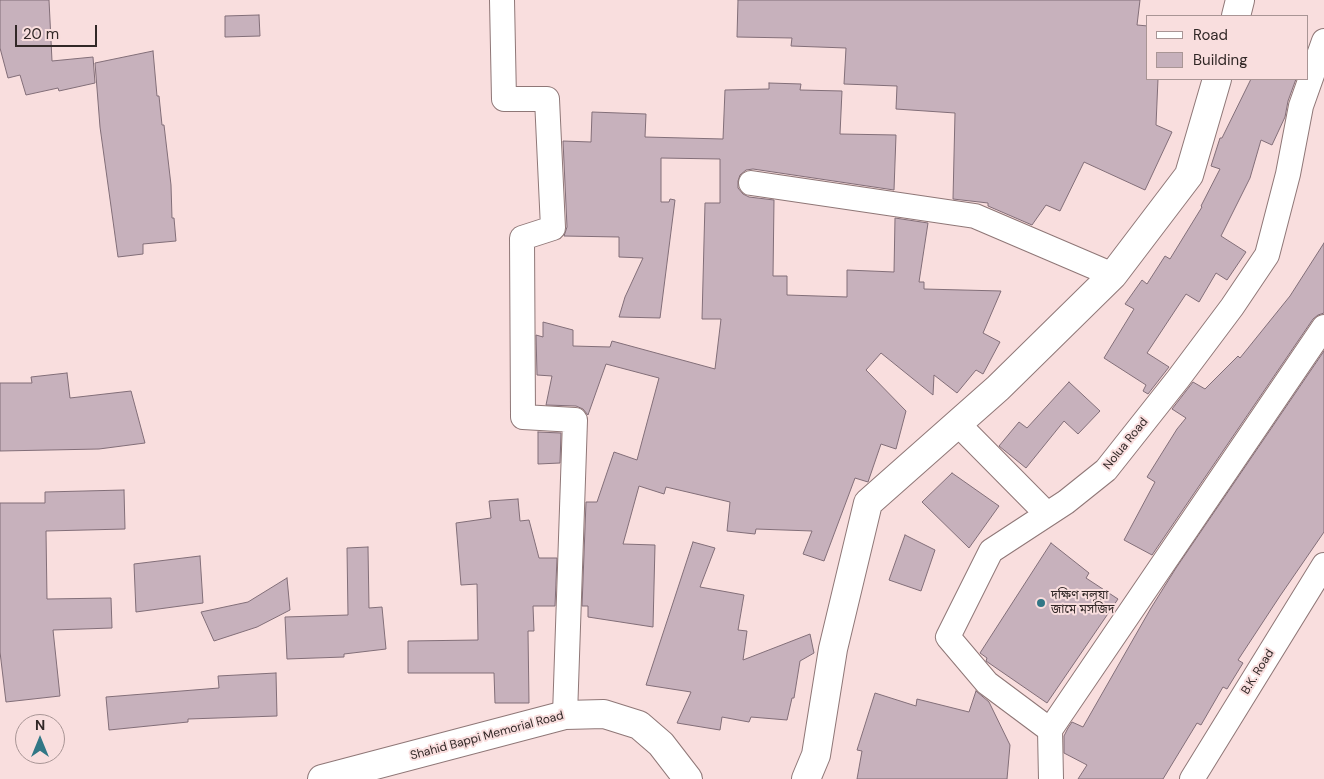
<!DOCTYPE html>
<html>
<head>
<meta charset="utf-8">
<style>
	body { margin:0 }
	#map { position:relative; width:1324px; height:779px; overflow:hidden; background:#f9dede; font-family:"DM Sans",sans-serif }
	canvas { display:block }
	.legend { position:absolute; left:1146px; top:15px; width:162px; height:65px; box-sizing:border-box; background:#f9dede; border:1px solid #a99595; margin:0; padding:6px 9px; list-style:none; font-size:15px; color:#322827 }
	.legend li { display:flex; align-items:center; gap:10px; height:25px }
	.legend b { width:25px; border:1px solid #a99595 }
	.north { position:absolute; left:15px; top:714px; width:50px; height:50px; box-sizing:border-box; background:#f9dede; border:1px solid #a99595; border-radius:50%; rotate:0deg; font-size:14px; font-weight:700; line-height:20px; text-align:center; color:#322827 }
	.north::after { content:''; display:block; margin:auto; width:18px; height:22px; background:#327786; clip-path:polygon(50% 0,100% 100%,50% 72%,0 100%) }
	.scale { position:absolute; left:15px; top:25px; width:82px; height:22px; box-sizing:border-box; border:2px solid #322827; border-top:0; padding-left:6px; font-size:15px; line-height:18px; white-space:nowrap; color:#322827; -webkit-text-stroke:4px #f9dede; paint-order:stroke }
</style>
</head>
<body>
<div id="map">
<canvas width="1324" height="779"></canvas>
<ul class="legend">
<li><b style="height:6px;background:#fff"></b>Road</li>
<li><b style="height:14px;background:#c7b1bc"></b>Building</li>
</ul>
<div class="north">N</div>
<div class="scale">20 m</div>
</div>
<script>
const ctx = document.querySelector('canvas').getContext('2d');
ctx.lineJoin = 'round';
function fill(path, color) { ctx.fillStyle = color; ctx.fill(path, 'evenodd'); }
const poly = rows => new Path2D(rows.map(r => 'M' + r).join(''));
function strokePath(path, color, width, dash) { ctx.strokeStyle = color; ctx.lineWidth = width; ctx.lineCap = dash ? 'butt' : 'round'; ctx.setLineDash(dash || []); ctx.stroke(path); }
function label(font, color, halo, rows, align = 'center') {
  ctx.font = font + ' "DM Sans","Noto Sans Bengali",sans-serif'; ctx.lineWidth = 4; ctx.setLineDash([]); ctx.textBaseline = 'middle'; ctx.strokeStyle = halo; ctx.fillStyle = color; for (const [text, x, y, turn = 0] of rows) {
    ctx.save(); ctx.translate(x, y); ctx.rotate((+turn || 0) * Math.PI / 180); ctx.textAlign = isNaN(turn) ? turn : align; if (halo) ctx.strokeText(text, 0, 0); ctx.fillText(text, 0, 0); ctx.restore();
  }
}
const building = poly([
	[0,0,49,0,52,61,93,57,95,83,59,91,58,88,26,95,20,75,8,78,0,48,0,0],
	[738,0,1140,0,1137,25,1148,26,1148,79,1158,79,1156,125,1172,132,1145,190,1084,162,1060,211,1046,205,1032,225,988,206,988,203,953,199,955,113,896,109,897,86,844,84,846,48,791,46,792,38,737,37,738,0],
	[259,15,260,36,225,37,225,16,259,15],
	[153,51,157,96,159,96,162,125,164,125,171,185,172,218,174,218,176,241,143,244,143,254,118,257,100,127,95,63,153,51],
	[1251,79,1296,79,1288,101,1285,117,1272,145,1261,140,1250,178,1221,236,1246,252,1227,280,1216,273,1199,302,1186,294,1147,353,1169,367,1148,394,1143,391,1146,385,1104,358,1134,309,1125,304,1142,280,1147,284,1165,256,1170,259,1202,207,1201,206,1220,169,1211,166,1220,138,1222,138,1251,79],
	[769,83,801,84,800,90,842,91,840,134,896,135,894,190,753,169,746,170,740,175,738,181,738,188,743,194,749,197,774,200,773,276,787,276,787,295,847,297,847,270,894,272,895,218,928,223,919,282,924,282,924,289,1001,291,983,333,1000,342,983,374,976,370,957,393,934,375,933,395,881,353,866,370,906,411,896,449,881,444,868,482,855,478,824,561,803,554,812,531,756,529,755,534,727,531,730,502,666,487,664,494,639,486,623,544,655,545,653,627,588,617,588,606,582,606,586,502,597,502,614,452,637,460,659,378,606,364,588,415,583,409,576,406,546,405,552,376,537,375,536,335,543,337,543,322,573,330,573,346,610,347,612,341,715,369,721,319,702,319,705,203,720,203,720,159,661,158,661,202,669,202,670,199,675,200,660,318,619,317,625,297,643,258,619,257,619,237,564,236,567,227,563,141,591,142,592,112,646,114,645,137,723,139,725,90,769,89,769,83],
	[1324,243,1324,313,1318,315,1313,319,1152,555,1124,540,1155,482,1147,477,1177,429,1186,418,1172,409,1193,382,1205,389,1238,356,1240,358,1290,296,1324,243],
	[1324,351,1324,532,1280,596,1238,660,1243,663,1227,689,1223,687,1201,725,1197,723,1163,779,1078,779,1087,765,1064,753,1064,736,1068,728,1072,722,1083,727,1151,608,1176,568,1324,351],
	[67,373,70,398,131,391,145,443,99,449,0,451,0,383,32,383,31,377,67,373],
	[1069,382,1100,411,1078,434,1064,421,1026,468,999,446,1019,422,1027,428,1069,382],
	[538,432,561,433,560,463,538,464,538,432],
	[952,473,999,506,969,548,922,502,952,473],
	[124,490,125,529,46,531,47,599,111,598,112,628,53,630,60,696,6,702,0,652,0,503,45,503,45,492,124,490],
	[518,499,520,521,529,520,539,558,557,558,555,606,533,606,534,631,528,631,529,703,495,703,494,673,408,673,408,641,478,640,477,584,461,585,456,523,491,518,489,501,518,499],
	[905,535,935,550,921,591,889,580,905,535],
	[693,542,715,548,700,587,744,595,738,630,747,631,743,660,810,634,814,653,800,661,794,698,792,698,787,720,751,717,749,722,722,717,720,730,677,723,691,692,646,685,693,542],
	[1051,543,1089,573,1086,578,1118,599,1047,703,986,661,987,658,980,653,1051,543],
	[368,547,369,608,382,607,386,649,344,654,344,657,287,659,285,617,348,615,347,548,368,547],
	[200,556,203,603,136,612,134,564,200,556],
	[287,578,290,610,257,627,214,641,201,612,248,602,287,578],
	[276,673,277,716,188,719,188,722,109,730,106,697,219,688,218,676,276,673],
	[976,691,989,702,1010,745,1007,779,857,779,862,751,857,750,875,693,916,706,917,699,969,712,976,691]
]);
fill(building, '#c7b1bc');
strokePath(building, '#826e78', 1);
const street = poly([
	[502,0,504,99,547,99,553,228,522,238,523,417,575,420,565,715],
	[751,183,975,216,1113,275],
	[957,423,1047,514],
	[1050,730,1324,327],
	[1051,779,1050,730,987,683,948,637,991,551,1066,502,1106,470,1178,379,1232,307,1267,255,1288,174,1301,106,1324,41],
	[1192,779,1324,565]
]);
const secondary = poly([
	[1236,16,1240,0],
	[322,779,565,715,604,714,639,725,661,744,688,779],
	[806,779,816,755,833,649,868,503,998,388,1113,275,1189,175,1217,79]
]);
strokePath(street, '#8f7777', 26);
strokePath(secondary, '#8f7777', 30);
strokePath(street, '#fff', 24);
strokePath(secondary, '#fff', 28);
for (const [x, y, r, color] of [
	[1041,603,5,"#327786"]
]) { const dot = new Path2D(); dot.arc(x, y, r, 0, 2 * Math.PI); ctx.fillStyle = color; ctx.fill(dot); strokePath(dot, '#f9dede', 2); }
label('12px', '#322827', '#f9dede', [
	["Nolua Road",1126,444,-51],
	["B.K. Road",1258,672,-58],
	["Shahid Bappi Memorial Road",487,736,-15]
]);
label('12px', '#322827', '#f9dede', [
	["দক্ষিণ নলুয়া",1051,596],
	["জামে মসজিদ",1051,610]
], 'left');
</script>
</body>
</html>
